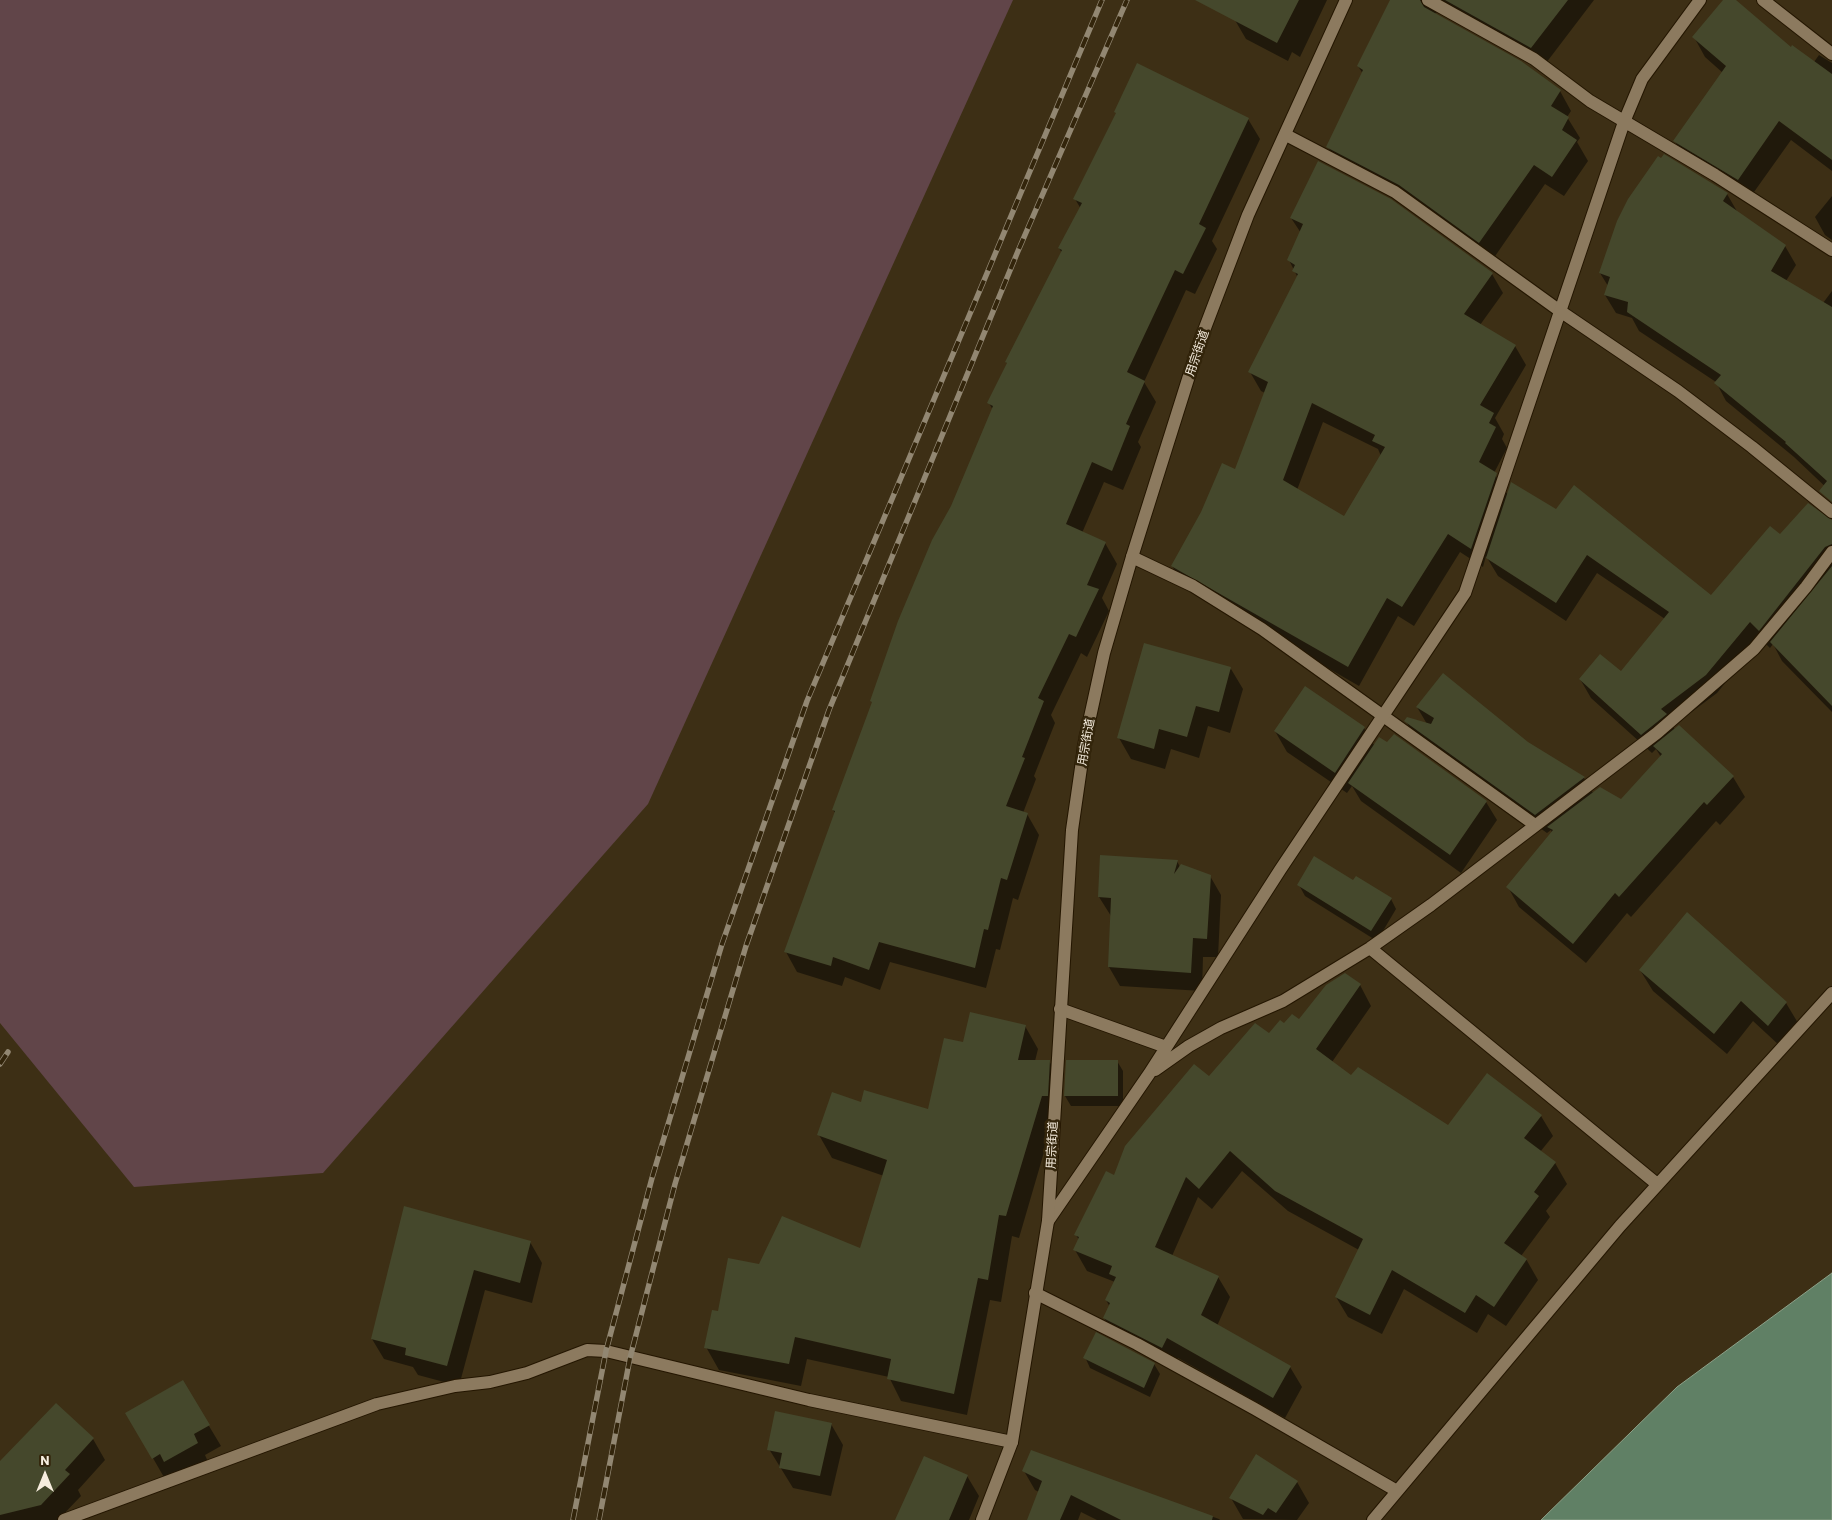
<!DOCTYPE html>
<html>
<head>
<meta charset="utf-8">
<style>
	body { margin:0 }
	#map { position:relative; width:1832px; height:1520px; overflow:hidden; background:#3d2f15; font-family:Barlow,sans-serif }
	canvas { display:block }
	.north { position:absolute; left:20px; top:1450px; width:50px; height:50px; -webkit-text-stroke:4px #33250b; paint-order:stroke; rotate:0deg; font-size:14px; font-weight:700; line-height:20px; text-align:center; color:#f6edde }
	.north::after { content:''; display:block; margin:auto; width:18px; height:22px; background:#f6edde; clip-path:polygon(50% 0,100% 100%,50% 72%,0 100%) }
</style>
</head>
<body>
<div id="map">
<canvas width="1832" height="1520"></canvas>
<div class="north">N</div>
</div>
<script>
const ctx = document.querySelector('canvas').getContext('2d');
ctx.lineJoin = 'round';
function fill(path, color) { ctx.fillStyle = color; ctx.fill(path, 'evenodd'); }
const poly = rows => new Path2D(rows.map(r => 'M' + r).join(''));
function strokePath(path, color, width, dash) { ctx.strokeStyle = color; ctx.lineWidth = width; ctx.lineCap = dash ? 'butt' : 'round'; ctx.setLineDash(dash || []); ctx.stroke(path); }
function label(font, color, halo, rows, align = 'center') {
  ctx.font = font + ' Barlow,"Noto Sans JP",sans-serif'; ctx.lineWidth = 5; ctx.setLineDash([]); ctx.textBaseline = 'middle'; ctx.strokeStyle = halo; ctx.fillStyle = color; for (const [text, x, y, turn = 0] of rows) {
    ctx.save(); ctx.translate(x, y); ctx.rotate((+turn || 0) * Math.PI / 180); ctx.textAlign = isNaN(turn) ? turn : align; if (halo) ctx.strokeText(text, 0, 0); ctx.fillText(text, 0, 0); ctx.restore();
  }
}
fill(poly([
	[0,0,1013,0,648,804,323,1173,134,1187,0,1023]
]), '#614549');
const water = poly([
	[1832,1273,1832,1520,1541,1520,1677,1387,1832,1273]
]);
fill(water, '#608065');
strokePath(water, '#8da189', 1);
fill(poly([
	[1227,0,1327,0,1300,57,1292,52,1288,61,1246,39,1225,3],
	[1391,0,1594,0,1543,67,1439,11,1434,14,1560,91,1571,111,1567,117,1580,138,1577,142,1588,161,1564,196,1545,184,1491,262,1411,204,1339,167,1328,147,1363,74,1358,66],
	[1725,0,1734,0,1791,49,1814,62,1819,55,1832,63,1832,171,1791,140,1749,199,1686,161,1675,141,1723,73,1705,57,1694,37],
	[1248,119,1260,139,1212,241,1217,249,1195,294,1186,290,1144,382,1156,402,1138,442,1141,447,1123,490,1104,482,1082,533,1105,543,1117,564,1102,598,1109,611,1087,657,1081,653,1051,715,1055,723,1034,776,1036,779,1023,813,1027,814,1039,835,1018,900,1013,898,1000,950,996,949,986,988,890,962,880,990,845,977,842,986,797,972,786,952,835,813,833,810,952,506,993,410,989,403,1008,365,1006,362,1062,253,1059,248,1081,209,1075,199],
	[1664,156,1727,194,1738,213,1785,246,1796,265,1786,281,1823,303,1832,291,1832,493,1794,457,1726,401,1716,382,1639,331,1632,318,1616,313,1605,295,1608,286,1600,273],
	[1832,196,1832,240,1825,235,1815,217],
	[1291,218,1492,274,1503,293,1480,325,1515,346,1526,365,1495,418,1504,434,1502,439,1507,448,1494,473,1508,495,1556,510,1712,596,1780,536,1832,538,1832,712,1782,661,1773,644,1770,648,1761,639,1717,693,1673,726,1675,730,1679,727,1733,777,1745,797,1720,825,1716,821,1631,917,1627,913,1586,963,1519,907,1508,887,1552,833,1551,830,1547,833,1416,740,1406,721,1427,724,1417,707,1528,743,1584,778,1593,793,1621,801,1661,757,1656,749,1652,753,1591,698,1580,679,1621,673,1665,619,1597,573,1566,621,1498,576,1486,556,1483,567,1460,552,1414,626,1398,616,1359,686,1184,585,1172,566,1236,471,1265,393,1261,391,1250,372,1298,278,1289,260,1301,233],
	[1323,422,1378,449,1381,456,1344,518,1297,490],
	[1231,669,1243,689,1230,733,1208,726,1199,758,1171,749,1165,769,1131,759,1119,738],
	[1305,688,1364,728,1374,745,1486,802,1497,820,1461,873,1361,801,1352,786,1347,793,1287,752,1275,731],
	[1177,861,1180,867,1210,876,1221,895,1218,957,1203,957,1202,991,1120,986,1109,967,1111,916,1099,897],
	[1354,882,1391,899,1396,909,1377,941,1305,896,1299,885],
	[1640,970,1786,1003,1798,1023,1780,1046,1753,1021,1727,1054,1653,991],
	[1360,985,1371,1006,1332,1062,1351,1077,1448,1126,1541,1116,1553,1136,1540,1152,1555,1163,1567,1184,1546,1211,1550,1217,1521,1256,1526,1259,1538,1280,1506,1326,1488,1314,1477,1333,1404,1289,1382,1334,1348,1317,1336,1297,1359,1250,1288,1211,1242,1171,1212,1209,1198,1197,1172,1256,1218,1277,1230,1297,1217,1326,1290,1367,1302,1387,1285,1418,1178,1358,1174,1368,1116,1338,1104,1318,1110,1307,1106,1300,1115,1282,1087,1271,1075,1250,1079,1240,1076,1235,1114,1176,1209,1078,1285,1024,1300,1021],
	[1025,1026,1038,1049,1035,1061,1049,1061,1062,1083,1054,1118,1019,1238,1012,1236,1001,1302,990,1300,967,1415,901,1401,889,1377,807,1359,801,1386,719,1370,706,1347,719,1313,760,1265,861,1250,884,1176,832,1158,819,1135,862,1103,929,1111,964,1043],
	[1117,1061,1123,1071,1123,1106,1071,1106,1065,1096],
	[405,1207,530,1242,542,1263,532,1303,485,1290,459,1386,418,1375,413,1367,384,1359,372,1339],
	[1085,1357,1154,1364,1160,1374,1150,1397,1090,1368],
	[182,1381,221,1446,205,1455,209,1464,165,1479,127,1413],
	[56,1405,93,1439,105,1460,78,1490,81,1496,58,1520,0,1520,0,1463],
	[831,1424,843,1445,831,1496,793,1488,769,1449],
	[1032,1452,1219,1519,1220,1520,1097,1520,1081,1512,1078,1520,1028,1520,1039,1492,1035,1490,1024,1471],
	[1256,1456,1297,1482,1309,1503,1297,1520,1243,1519,1231,1498],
	[967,1476,979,1496,969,1520,896,1520]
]), '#0007');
fill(poly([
	[1195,0,1299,0,1277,43],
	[1390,0,1420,0,1424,7,1521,61,1561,90,1551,106,1569,117,1562,130,1577,140,1552,177,1534,165,1479,243,1399,185,1326,147,1363,70,1357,66],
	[1445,0,1568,0,1531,48],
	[1723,0,1736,0,1791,47,1792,45,1832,74,1832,160,1779,121,1738,180,1673,141,1726,66,1692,37],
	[1137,63,1249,118,1199,224,1206,228,1183,274,1175,270,1127,372,1145,381,1126,424,1130,426,1112,471,1092,462,1066,524,1106,542,1087,585,1099,589,1076,637,1069,634,1038,698,1044,701,1022,757,1025,758,1006,806,1028,813,1007,880,1001,878,988,930,984,929,975,968,879,942,869,970,833,957,831,966,784,952,835,811,832,810,872,702,870,701,898,621,932,540,951,506,993,406,987,403,1007,363,1005,362,1062,250,1058,248,1082,203,1073,199,1116,113,1114,112],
	[1664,154,1728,193,1723,201,1786,245,1771,271,1832,307,1832,502,1819,491,1827,481,1785,443,1786,442,1714,383,1721,375,1627,312,1628,302,1604,295,1610,277,1599,273,1617,221,1628,199,1658,156,1661,158],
	[1318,161,1391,199,1493,273,1464,314,1516,345,1480,405,1494,413,1489,423,1496,427,1479,462,1497,473,1471,549,1448,534,1402,607,1387,598,1348,667,1171,566,1201,512,1222,463,1235,469,1268,382,1248,372,1298,274,1292,271,1295,265,1287,260,1303,224,1290,218],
	[1312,403,1375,435,1372,441,1385,447,1344,516,1283,480],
	[1511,482,1556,509,1574,485,1711,595,1770,526,1780,534,1808,503,1832,520,1832,544,1825,547,1759,631,1750,622,1706,675,1661,709,1667,714,1641,735,1579,679,1600,654,1621,671,1669,612,1587,555,1556,603,1486,558],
	[1832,566,1832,706,1770,642],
	[1144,643,1231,667,1219,712,1196,706,1187,737,1159,729,1154,749,1117,738],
	[1443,673,1528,742,1585,777,1535,815,1404,721,1407,717,1431,724,1434,718,1416,707],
	[1305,686,1365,727,1335,773,1274,731],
	[1679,725,1734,776,1707,805,1704,802,1619,897,1615,893,1573,944,1506,887,1553,830,1547,827,1600,787,1621,799,1662,754,1653,746],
	[1394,734,1487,801,1450,855,1348,783,1379,737,1387,742],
	[1100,855,1178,860,1174,874,1181,864,1211,875,1207,939,1193,938,1191,973,1108,967,1111,898,1098,897],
	[1314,856,1353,880,1356,876,1392,898,1371,931,1297,885],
	[1687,912,1787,1002,1768,1026,1741,1001,1714,1034,1639,970],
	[1345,973,1361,984,1316,1049,1351,1075,1358,1067,1448,1125,1487,1073,1542,1115,1524,1138,1556,1162,1534,1192,1539,1196,1504,1243,1527,1259,1494,1307,1476,1295,1465,1313,1392,1270,1370,1315,1335,1297,1363,1239,1275,1191,1230,1151,1199,1189,1186,1177,1155,1247,1219,1276,1201,1315,1291,1366,1273,1398,1167,1338,1162,1348,1103,1318,1110,1303,1105,1300,1116,1277,1109,1274,1112,1266,1073,1250,1079,1237,1074,1235,1106,1171,1114,1175,1125,1146,1194,1064,1209,1076,1255,1023,1269,1033,1280,1020,1284,1023,1292,1014,1299,1019,1326,985],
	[970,1012,1026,1025,1018,1060,1050,1060,1048,1096,1042,1096,1006,1216,999,1215,988,1280,978,1278,954,1394,887,1379,891,1359,795,1337,789,1364,704,1348,712,1310,718,1311,728,1258,759,1264,782,1216,860,1248,887,1160,817,1135,832,1092,861,1102,864,1090,928,1109,944,1038,963,1042],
	[1066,1060,1118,1060,1118,1096,1064,1096],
	[404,1206,531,1241,520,1283,474,1270,447,1366,405,1355,406,1348,371,1339],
	[1096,1332,1155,1363,1144,1388,1083,1358],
	[183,1380,210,1425,194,1434,198,1443,164,1462,160,1454,152,1459,125,1413],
	[56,1403,94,1438,65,1470,70,1474,41,1505,0,1515,0,1461],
	[775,1411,832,1423,820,1476,779,1468,782,1453,767,1450],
	[1031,1450,1213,1516,1212,1520,1121,1520,1071,1495,1060,1520,1027,1520,1042,1481,1022,1471],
	[1256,1454,1298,1481,1276,1513,1268,1508,1263,1515,1229,1498],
	[924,1456,968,1475,949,1520,895,1520]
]), '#45482c');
const service = poly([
	[1286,135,1395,192,1560,311],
	[1132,557,1193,586,1262,629,1535,825]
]);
const minor = poly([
	[1428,0,1534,59,1590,101,1715,175,1832,250],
	[1763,0,1832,54],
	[1560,311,1678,391,1752,447,1832,512],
	[1370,948,1657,1184],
	[1060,1009,1166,1047],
	[1155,1070,1189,1046,1221,1028,1283,1001,1370,948,1431,905,1657,733,1754,649,1806,587,1832,552],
	[1048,1221,1149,1074,1280,870,1465,593,1624,122,1642,79,1700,0],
	[1035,1293,1137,1344,1255,1409,1397,1491],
	[64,1520,377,1404,455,1386,490,1382,527,1373,587,1350,606,1351,809,1400,1012,1442],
	[1373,1520,1620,1226,1832,993]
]);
const secondary = poly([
	[982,1520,1012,1442,1048,1221,1072,830,1085,740,1104,653,1132,557,1200,341,1248,215,1346,0]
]);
strokePath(service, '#241600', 14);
strokePath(minor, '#241600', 14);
strokePath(secondary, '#241600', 14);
strokePath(service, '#8c7a5f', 12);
strokePath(minor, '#8c7a5f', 12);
strokePath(secondary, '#8c7a5f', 12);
const rail = poly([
	[0,1064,8,1052],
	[573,1520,606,1351,652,1178,722,944,807,701,1102,0],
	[599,1520,630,1358,675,1184,746,946,829,710,1018,251,1127,0]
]);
strokePath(rail, '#928772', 5.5);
strokePath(rail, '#33250b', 4, [11]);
label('12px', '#f6edde', '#33250b', [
	["用宗街道",1197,353,-71],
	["用宗街道",1086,742,-80],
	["用宗街道",1052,1145,-87]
]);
</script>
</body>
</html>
